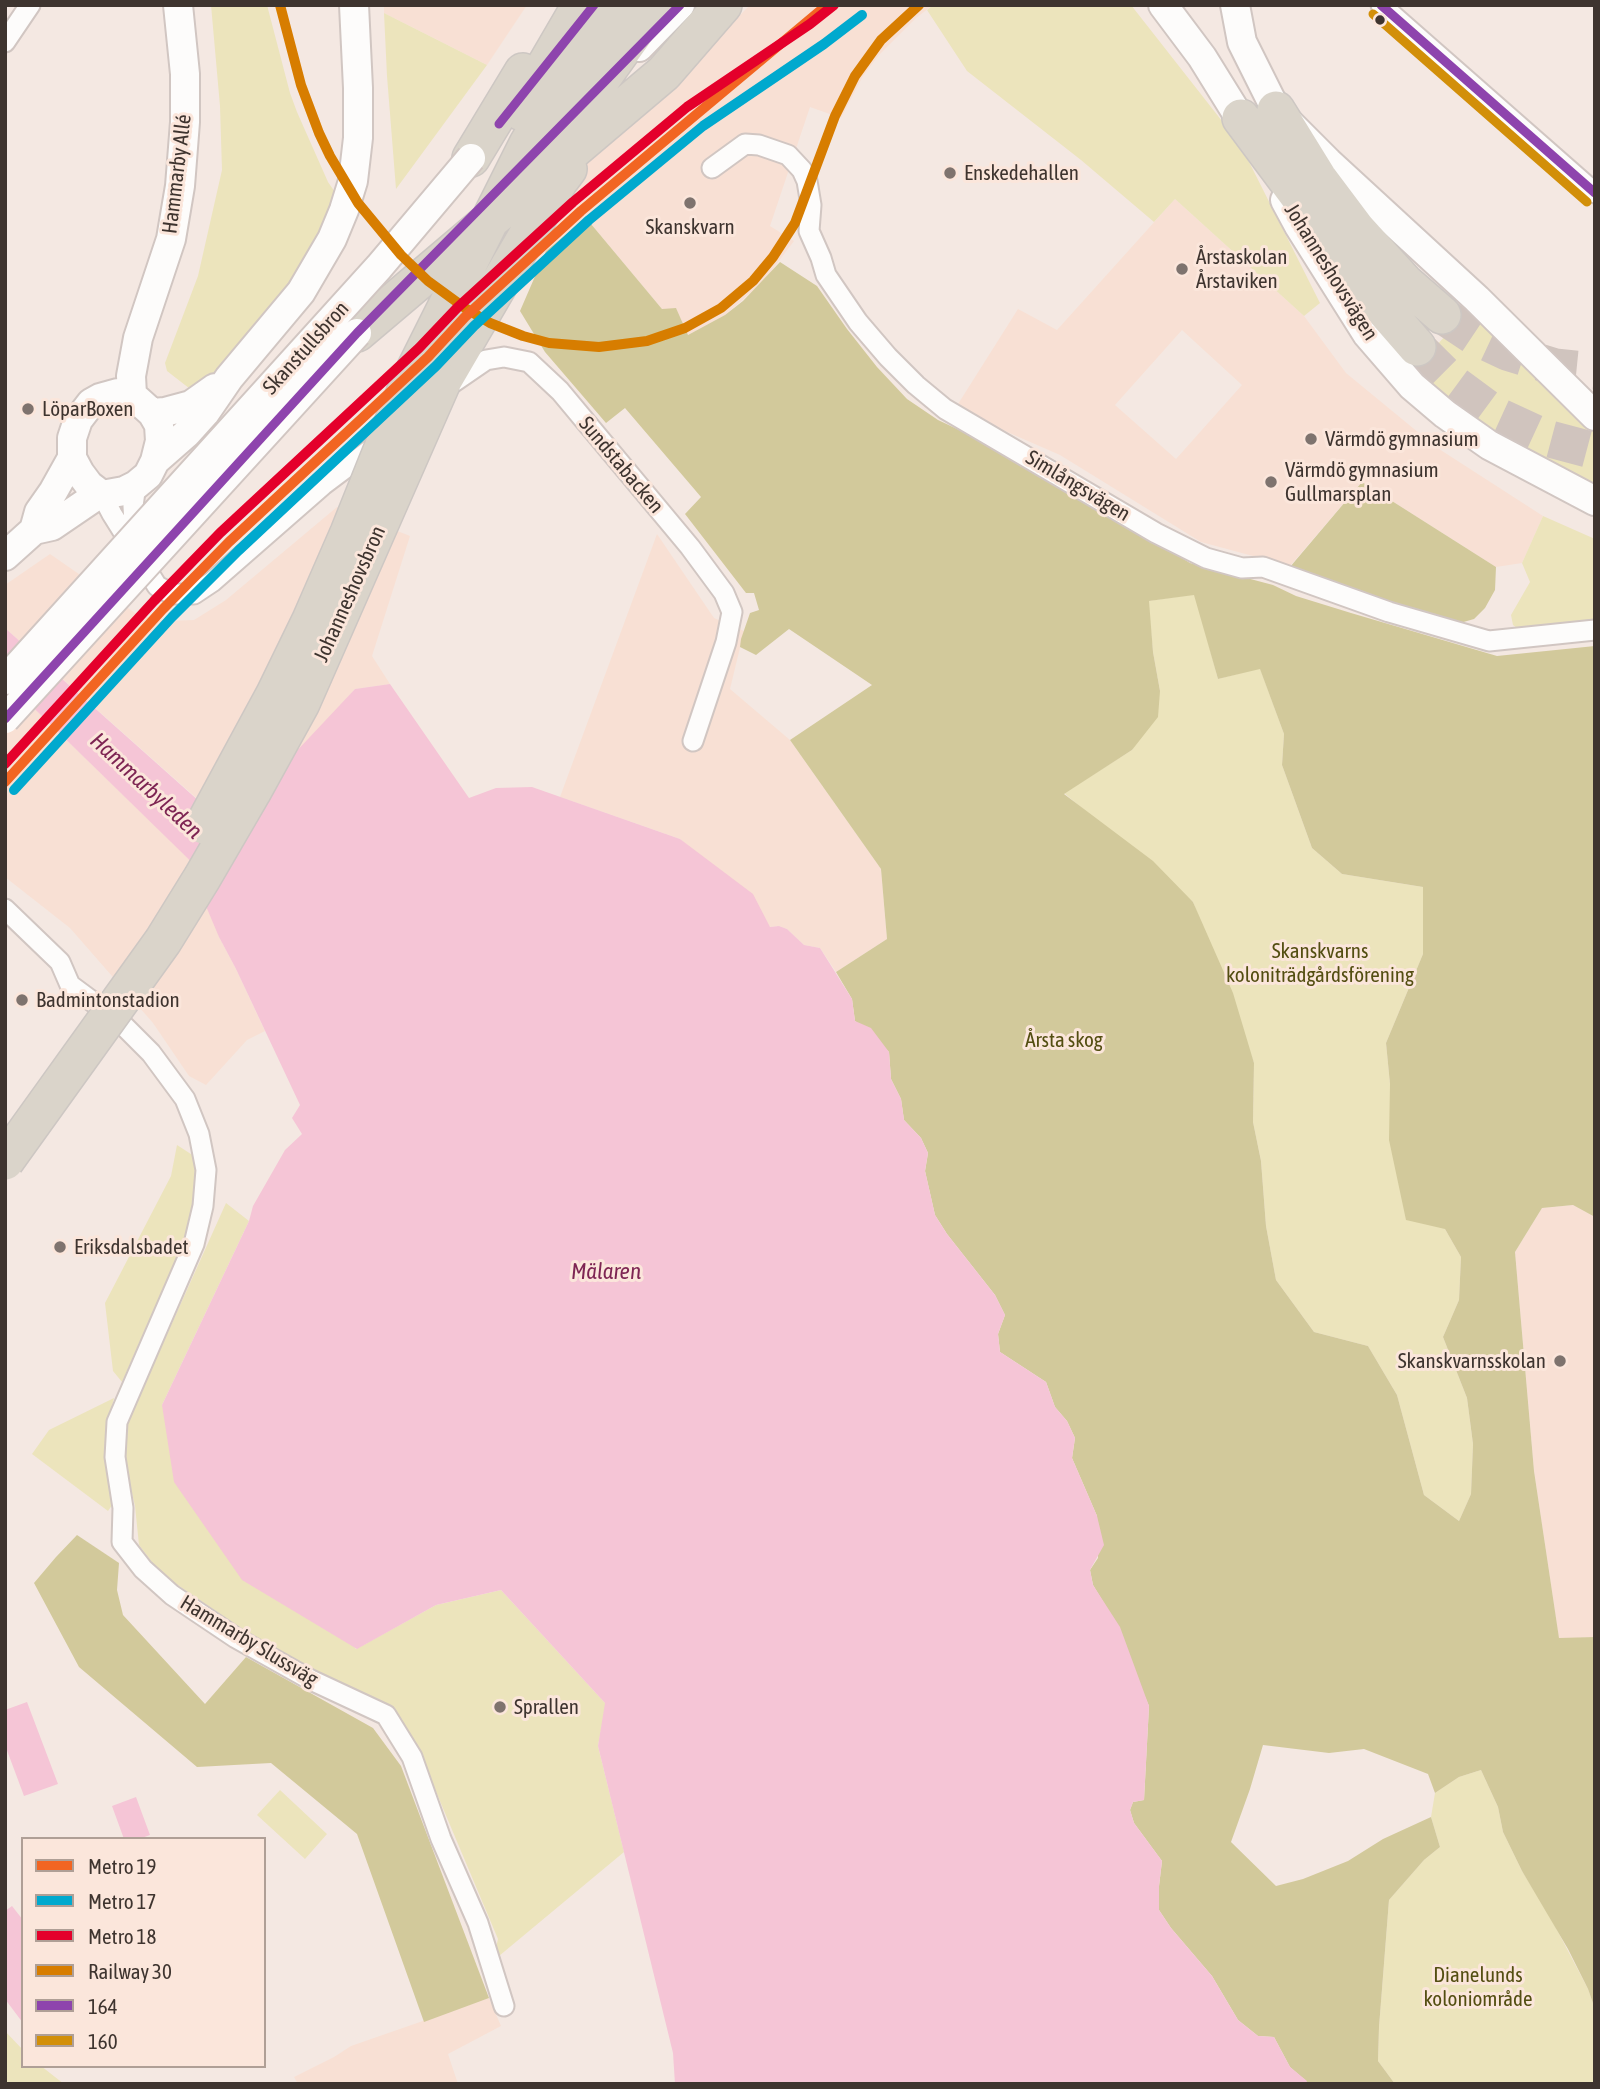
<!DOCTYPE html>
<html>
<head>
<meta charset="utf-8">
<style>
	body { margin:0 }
	#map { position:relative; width:1600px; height:2089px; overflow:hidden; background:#f4e8e2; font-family:"Asap Condensed",sans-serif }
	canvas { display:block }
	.frame { position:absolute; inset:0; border:7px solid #3e342f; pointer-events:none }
	.legend { position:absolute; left:21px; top:1837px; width:245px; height:231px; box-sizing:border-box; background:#fbe6db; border:2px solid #af9f96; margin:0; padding:9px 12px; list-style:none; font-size:21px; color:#3e342f }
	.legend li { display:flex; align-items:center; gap:14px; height:35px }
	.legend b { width:35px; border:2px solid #af9f96 }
</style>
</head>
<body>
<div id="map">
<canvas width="1600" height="2089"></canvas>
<div class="frame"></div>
<ul class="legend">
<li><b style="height:9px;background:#f26522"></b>Metro 19</li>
<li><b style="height:9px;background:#00a9ce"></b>Metro 17</li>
<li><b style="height:9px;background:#e4002b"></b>Metro 18</li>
<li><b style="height:9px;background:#d77d00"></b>Railway 30</li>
<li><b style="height:9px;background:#8e44ad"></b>164</li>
<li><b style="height:9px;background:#d28f09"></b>160</li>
</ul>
</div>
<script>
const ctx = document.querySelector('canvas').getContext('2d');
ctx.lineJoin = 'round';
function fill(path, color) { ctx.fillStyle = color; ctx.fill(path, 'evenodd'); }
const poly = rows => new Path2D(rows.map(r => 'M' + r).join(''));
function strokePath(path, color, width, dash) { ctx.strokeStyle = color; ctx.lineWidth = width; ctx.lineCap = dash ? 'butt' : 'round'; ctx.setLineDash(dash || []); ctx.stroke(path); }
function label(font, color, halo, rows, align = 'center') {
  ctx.font = font + ' "Asap Condensed",sans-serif'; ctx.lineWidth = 6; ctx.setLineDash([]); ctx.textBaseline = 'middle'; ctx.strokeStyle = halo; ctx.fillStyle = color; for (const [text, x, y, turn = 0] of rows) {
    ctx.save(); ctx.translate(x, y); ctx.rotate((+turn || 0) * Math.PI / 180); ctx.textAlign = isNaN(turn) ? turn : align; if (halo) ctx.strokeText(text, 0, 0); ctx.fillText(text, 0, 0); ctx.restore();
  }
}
fill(poly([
	[384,5,527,5,487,65,384,13],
	[750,5,933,5,916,18,879,55,863,76,841,118,810,107,770,226,794,241,763,282,725,315,688,335,676,309,662,309,586,218,517,276,581,164,673,83],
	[1175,199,1304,316,1346,373,1436,447,1543,516,1522,563,1496,567,1362,482,1290,566,1201,542,1060,455,1005,431,958,404,1018,309,1057,330],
	[1182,330,1242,385,1176,459,1115,405],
	[337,507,410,536,372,656,390,684,355,689,238,835,5,628,5,585,50,554,138,615,168,621,194,620,226,600],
	[657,534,714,618,744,631,730,689,790,740,881,869,887,939,836,972,820,948,804,945,787,929,779,926,770,927,680,839,560,797],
	[5,680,213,882,219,937,236,969,265,1031,247,1040,206,1085,189,1076,153,1023,70,928,5,877],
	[1573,1205,1595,1217,1595,1637,1559,1639,1534,1471,1515,1252,1542,1208],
	[489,1998,501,2026,448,2054,458,2084,298,2084,294,2077,334,2057,351,2046]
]), '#f8e0d4');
fill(poly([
	[211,5,267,5,290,93,297,112,328,182,337,195,294,288,203,389,194,392,167,371,165,363,198,276,222,170,220,106],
	[933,5,1131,5,1240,144,1320,303,1304,316,1175,199,1154,222,1081,160,967,71,927,10],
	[384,13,487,65,396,189,387,76],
	[1472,306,1595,427,1595,490,1452,408,1394,352,1419,365],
	[1543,516,1595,539,1595,622,1521,631,1513,625,1511,615,1530,582,1522,563],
	[1195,594,1218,679,1260,668,1284,734,1282,765,1312,848,1342,874,1423,887,1423,954,1386,1043,1390,1084,1445,1229,1461,1257,1459,1300,1443,1337,1467,1398,1473,1444,1471,1494,1459,1521,1424,1495,1397,1395,1368,1346,1314,1332,1276,1280,1266,1226,1261,1161,1253,1122,1254,1063,1193,902,1064,793,1132,750,1160,691,1153,652,1148,601],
	[177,1145,194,1156,197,1174,193,1206,183,1244,122,1382,113,1371,105,1303,171,1176],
	[226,1203,249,1221,162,1405,356,1649,436,1605,501,1590,606,1704,598,1746,624,1852,493,1961,498,1939,429,1775,398,1714,319,1677,245,1631,160,1573,139,1545,135,1506,124,1459,124,1430],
	[114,1398,107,1428,108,1459,115,1501,108,1511,32,1454,49,1430],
	[1481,1770,1498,1807,1503,1832,1522,1871,1546,1909,1588,1989,1595,2009,1595,2084,1395,2084,1378,2061,1379,2027,1389,1900,1424,1860,1440,1847,1431,1817,1435,1793,1459,1777],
	[280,1790,327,1834,305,1859,257,1815],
	[5,2031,23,2050,23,2066,41,2066,64,2084,5,2084]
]), '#ece4bc');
fill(poly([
	[586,218,662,309,676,308,688,335,725,315,743,301,780,262,817,286,847,329,877,367,907,399,938,420,1032,464,1190,563,1273,585,1296,596,1351,613,1497,656,1595,646,1595,1217,1573,1205,1542,1208,1515,1252,1534,1471,1559,1638,1595,1637,1595,2009,1588,1989,1568,1949,1522,1871,1503,1832,1498,1807,1481,1770,1459,1777,1435,1793,1428,1774,1364,1749,1329,1753,1263,1745,1250,1789,1231,1842,1276,1886,1303,1879,1348,1861,1383,1839,1431,1817,1440,1847,1424,1860,1389,1900,1379,2027,1378,2061,1395,2084,1306,2084,1306,2081,1290,2067,1274,2037,1258,2036,1238,2020,1212,1976,1171,1928,1159,1910,1159,1886,1162,1861,1134,1823,1130,1810,1133,1802,1144,1800,1149,1706,1105,1605,1093,1585,1090,1570,1098,1558,1097,1516,1072,1458,1075,1438,1067,1421,1055,1407,1046,1382,1000,1352,998,1334,1005,1315,995,1295,947,1234,935,1215,925,1171,928,1153,921,1138,904,1120,901,1099,891,1079,889,1052,855,1021,852,999,836,972,887,939,881,869,790,740,872,685,789,629,756,655,740,647,741,639,750,613,759,610,754,593,746,593,685,514,701,497,625,408,606,423,545,352,520,311,546,251],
	[1194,595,1218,679,1260,669,1284,734,1282,765,1312,848,1342,874,1423,887,1423,954,1386,1043,1390,1084,1389,1140,1406,1220,1445,1229,1461,1257,1459,1300,1443,1337,1467,1398,1473,1444,1471,1494,1459,1521,1424,1495,1397,1395,1368,1346,1314,1332,1276,1280,1266,1226,1261,1161,1253,1122,1254,1063,1233,993,1193,902,1153,861,1064,794,1132,750,1158,717,1160,691,1153,652,1149,601],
	[1362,482,1496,567,1495,590,1485,608,1474,619,1460,623,1392,602,1290,567],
	[77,1535,119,1563,117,1590,123,1615,205,1704,246,1657,373,1728,401,1766,489,1998,424,2022,357,1834,271,1763,197,1767,79,1667,34,1583,56,1557]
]), '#d2c99b');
fill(poly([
	[5,628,237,835,277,772,355,689,390,684,469,798,496,788,532,787,680,839,753,894,770,927,779,926,787,929,804,945,820,948,852,999,855,1021,871,1028,889,1052,891,1079,901,1099,904,1120,921,1138,928,1153,925,1171,935,1215,947,1234,995,1295,1005,1315,998,1334,1000,1352,1046,1382,1055,1407,1067,1421,1075,1438,1072,1458,1097,1516,1104,1545,1090,1570,1093,1585,1120,1627,1149,1706,1144,1800,1133,1802,1130,1810,1134,1823,1162,1861,1159,1886,1159,1910,1171,1928,1212,1976,1238,2020,1258,2036,1274,2037,1290,2067,1307,2081,1306,2084,675,2084,673,2053,598,1746,605,1703,501,1590,436,1605,357,1649,242,1580,174,1482,162,1405,249,1221,253,1206,285,1150,302,1134,292,1118,300,1105,236,969,219,937,203,899,212,882,5,680],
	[27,1702,58,1784,24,1796,5,1745,5,1710],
	[136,1797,150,1835,139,1839,124,1839,112,1806],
	[12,1906,23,1920,23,2023,5,1999,5,1911]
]), '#f5c5d6');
strokePath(poly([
	[1442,315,1475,337,1507,352,1555,367,1595,371],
	[1417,347,1453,383,1498,416,1546,438,1595,451]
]), '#d0c4be', 37, [37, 18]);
const street = poly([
	[1381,5,1595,193],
	[5,42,30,5],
	[712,168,745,144,759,145,788,155,802,170,807,181,811,205,809,231,821,258,826,275,858,322,888,357,916,385,945,409,1156,533,1206,558,1242,568,1263,567,1389,612,1489,641,1595,630],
	[451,384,486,360,504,357,529,362,560,391,690,547,724,593,732,612,726,642,693,741],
	[102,495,112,514,157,586,172,594,194,594,212,582,323,485,379,443],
	[135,542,133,506,136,485],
	[5,909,60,962,70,985,120,1022,151,1053,185,1099,199,1134,206,1170,203,1206,194,1244,117,1422,115,1457,123,1508,122,1542,143,1569,172,1595,236,1638,311,1680,386,1715,412,1757,441,1839,478,1923,504,2006]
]);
const secondary = poly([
	[1163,5,1202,57,1251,136],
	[1235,5,1242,42,1276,110,1328,162,1477,299,1595,416],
	[639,47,680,5],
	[1285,200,1299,226,1367,334,1412,386,1445,414,1489,445,1595,501],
	[118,393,132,395,152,413,159,425,160,441,155,461,148,475,136,485,124,491,102,495,89,485,80,473,72,458,72,438,78,420,91,403,100,398,118,393],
	[132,395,131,376,138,338,171,239,180,186,185,122,185,74,178,5],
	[152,413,165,412,191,405,215,388],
	[155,461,187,433,205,413,229,378,301,292,332,239,344,210,353,181,358,138,358,88,354,5],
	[34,530,52,526,99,494],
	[5,556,34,530,39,512,53,492,72,458]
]);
const highway = poly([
	[1276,110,1318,178,1357,230,1405,283,1442,315],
	[522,112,546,65,581,5],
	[1241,118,1377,301,1417,347],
	[553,155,587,99,654,5],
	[471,158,523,72],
	[357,333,664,73,723,5],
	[412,376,528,144,565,82,621,5],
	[442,382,559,181,568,169]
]);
strokePath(street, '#d1c6c2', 23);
strokePath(secondary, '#d1c6c2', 32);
strokePath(highway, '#cdc7c3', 40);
strokePath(street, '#fdfcfb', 19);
strokePath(secondary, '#fdfcfb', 28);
strokePath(highway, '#dad4ca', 37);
const secondaryBridge = poly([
	[5,680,379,267,471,158],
	[5,719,357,333]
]);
const highwayBridge = poly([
	[204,825,275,694,311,620,349,533,412,376],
	[5,1161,163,941,202,878,252,792,301,703,442,382]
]);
strokePath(secondaryBridge, '#d1c6c2', 32, []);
strokePath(highwayBridge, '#cdc7c3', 40, []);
strokePath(secondaryBridge, '#fdfcfb', 28);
strokePath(highwayBridge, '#dad4ca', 37);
strokePath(poly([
	[1381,5,1595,193],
	[499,124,594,5],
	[5,719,357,333,680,5]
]), '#8e44ad', 9);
strokePath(poly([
	[1373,14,1587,202]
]), '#d28f09', 9);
strokePath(poly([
	[280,5,301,85,319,133,330,156,358,203,401,255,428,281,465,308,490,323,523,336,549,343,599,347,647,341,685,328,721,308,753,281,773,257,795,223,835,116,855,76,881,40,919,5]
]), '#d77d00', 10);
strokePath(poly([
	[5,782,163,609,229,542,428,357,465,317,581,211,827,5]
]), '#f26522', 10);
strokePath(poly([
	[14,790,172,617,238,551,436,366,474,326,589,220,703,126,824,44,862,15]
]), '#00a9ce', 10);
strokePath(poly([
	[5,764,154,601,220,533,419,348,457,308,573,202,687,107,810,24,834,5]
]), '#e4002b', 10);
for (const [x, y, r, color] of [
	[1380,20,6,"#3e342f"],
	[950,173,7,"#7e736e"],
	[690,203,7,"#7e736e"],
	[1182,269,7,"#7e736e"],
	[28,409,7,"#7e736e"],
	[1311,439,7,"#7e736e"],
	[1271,482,7,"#7e736e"],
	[22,1000,7,"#7e736e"],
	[60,1247,7,"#7e736e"],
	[1560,1361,7,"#7e736e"],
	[500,1707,7,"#7e736e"]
]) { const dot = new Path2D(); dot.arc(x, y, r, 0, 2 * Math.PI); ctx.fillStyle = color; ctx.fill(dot); strokePath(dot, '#fbe6db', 2.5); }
label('21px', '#3e342f', '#fbe6db', [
	["Enskedehallen",964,173],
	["Skanskvarn",690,227,"center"],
	["Årstaskolan",1196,257],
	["Årstaviken",1196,281],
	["LöparBoxen",42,409],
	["Värmdö gymnasium",1325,439],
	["Värmdö gymnasium",1285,470],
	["Gullmarsplan",1285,494],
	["Badmintonstadion",36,1000],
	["Eriksdalsbadet",74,1247],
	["Skanskvarnsskolan",1546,1361,"right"],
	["Sprallen",514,1707]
], 'left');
label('21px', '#3e342f', '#fbe6db', [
	["Hammarby Allé",177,174,-83],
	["Johanneshovsvägen",1331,272,58],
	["Skanstullsbron",306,348,-48],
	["Sundstabacken",621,465,50],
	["Simlångsvägen",1078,486,31],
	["Johanneshovsbron",350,594,-66],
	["Hammarby Slussväg",249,1641,31]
]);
label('21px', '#534e11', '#fbe6db', [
	["Skanskvarns",1320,951],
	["koloniträdgårdsförening",1320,975],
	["Årsta skog",1064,1040],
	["Dianelunds",1478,1975],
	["koloniområde",1478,1999]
]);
label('italic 23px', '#7e2553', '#fbe6db', [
	["Hammarbyleden",146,786,43],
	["Mälaren",606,1272]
]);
</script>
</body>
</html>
